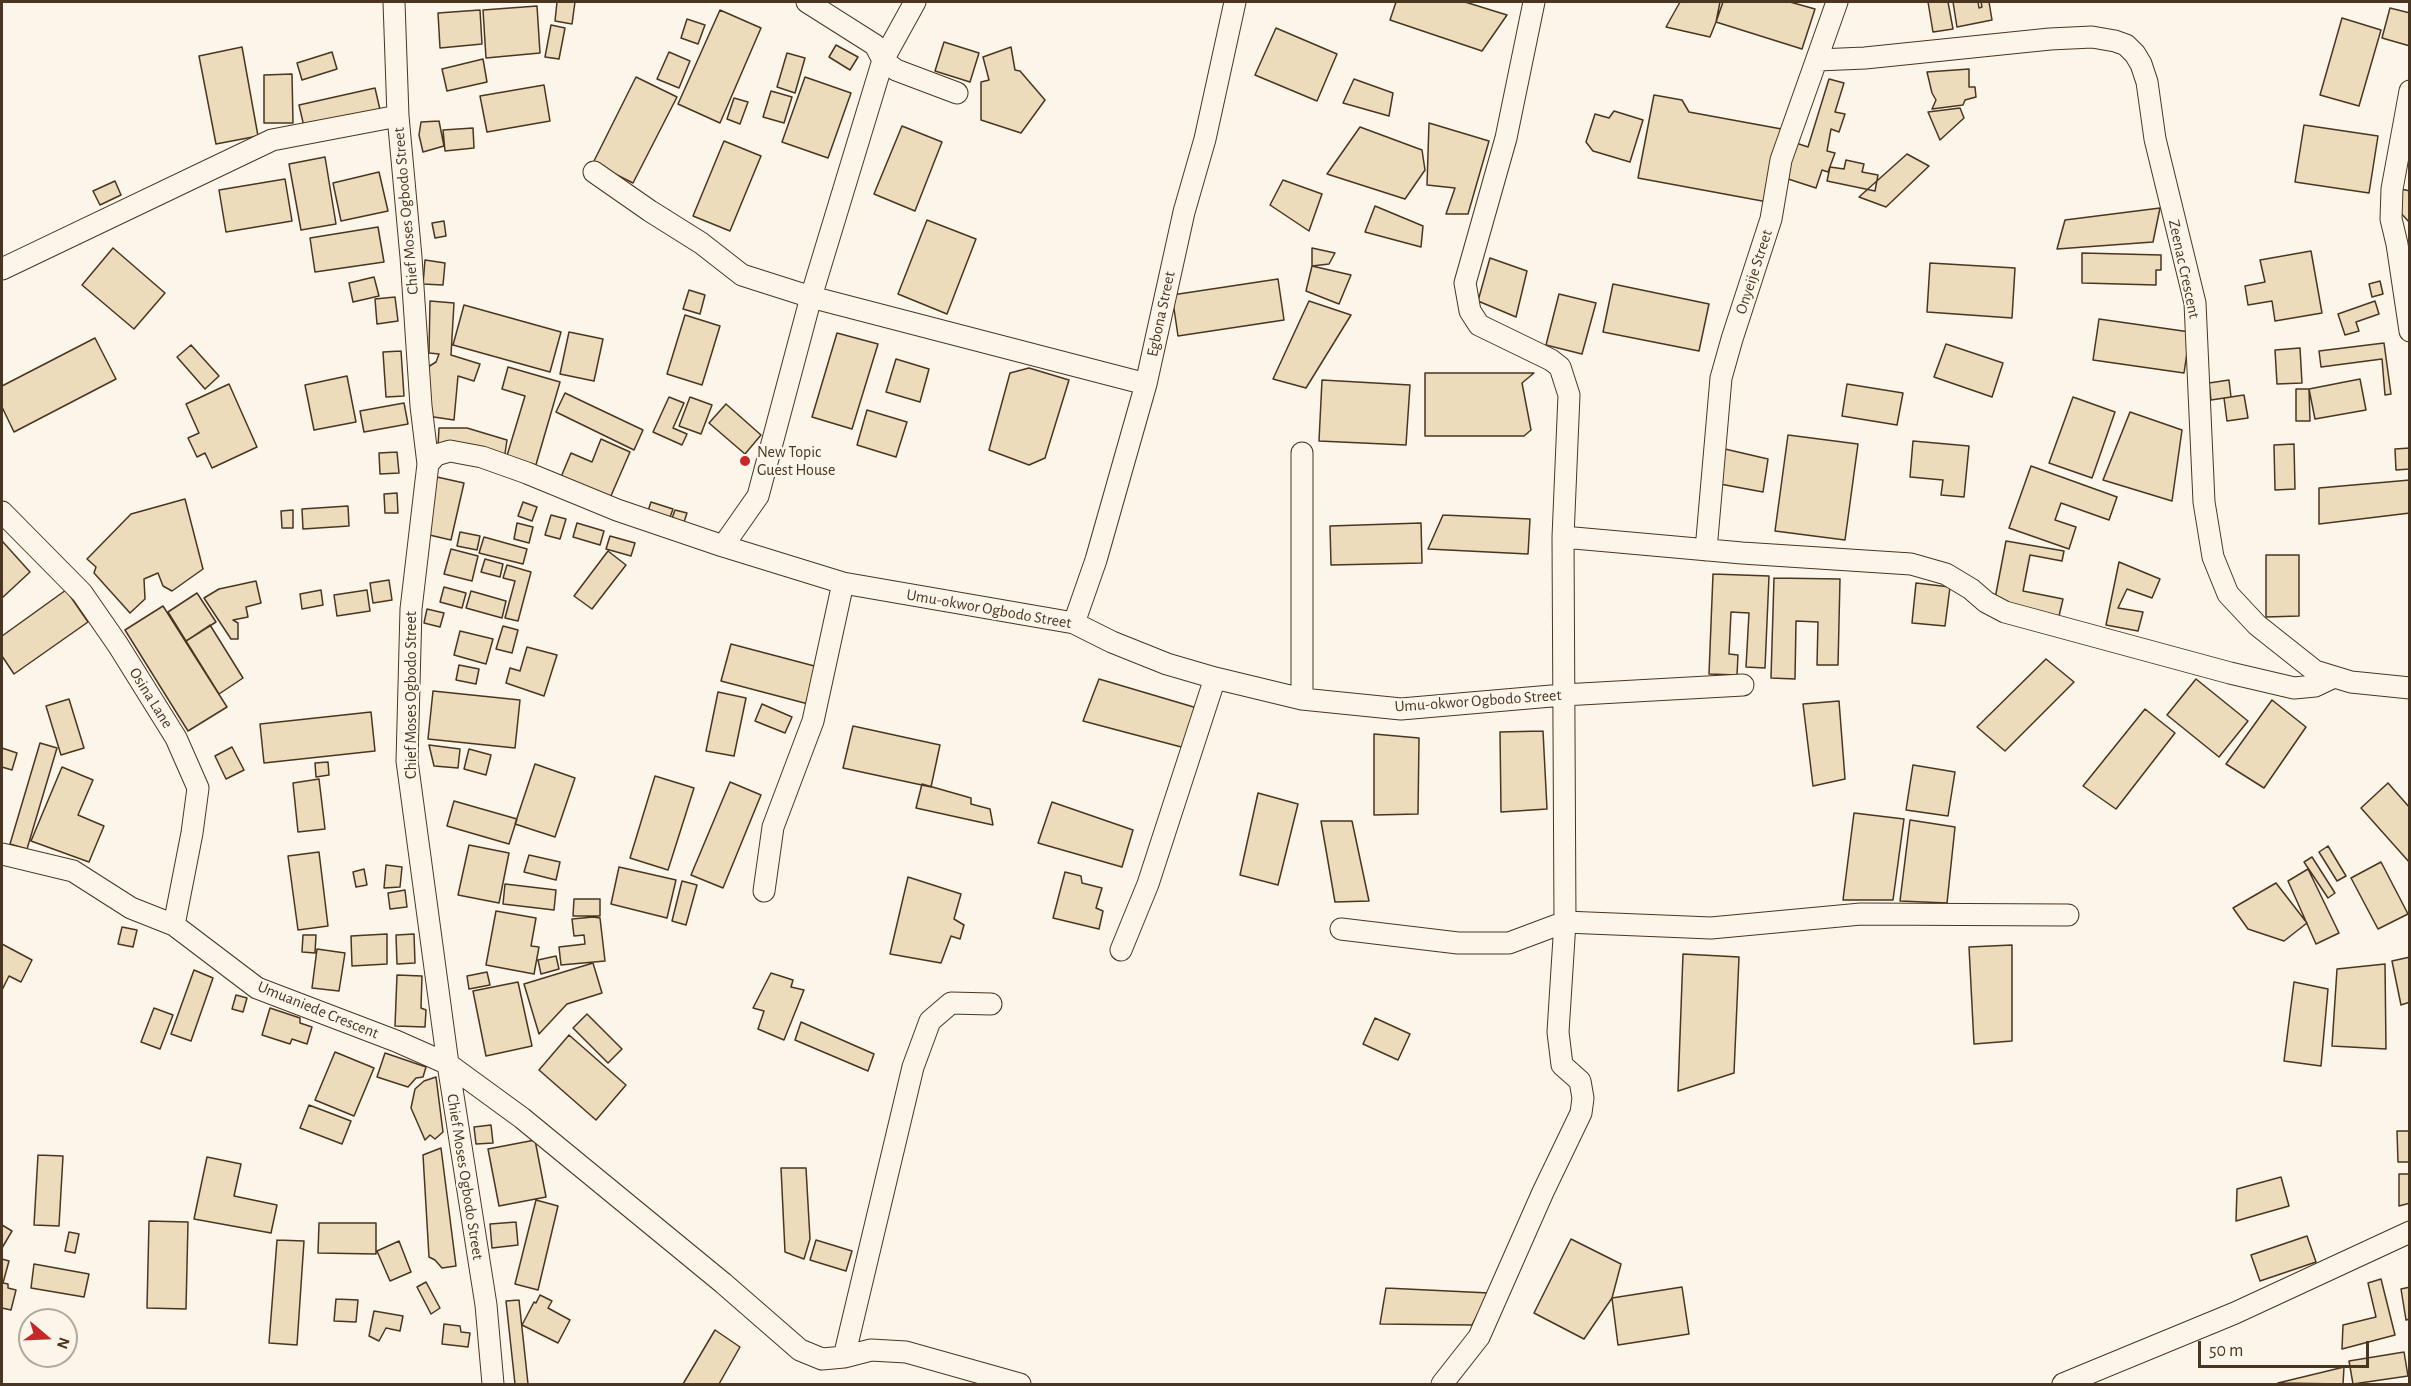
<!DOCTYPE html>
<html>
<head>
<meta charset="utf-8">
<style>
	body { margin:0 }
	#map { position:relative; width:2411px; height:1386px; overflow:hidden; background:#fbf6e9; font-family:"Alegreya Sans",sans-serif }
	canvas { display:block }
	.frame { position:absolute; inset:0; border:3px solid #4a3520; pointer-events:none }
	.north { position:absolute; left:18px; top:1308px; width:60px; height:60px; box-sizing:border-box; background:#fbf6e9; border:2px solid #b4a999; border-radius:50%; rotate:109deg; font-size:16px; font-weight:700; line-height:24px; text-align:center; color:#4a3520 }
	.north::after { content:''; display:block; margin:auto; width:21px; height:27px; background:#c62828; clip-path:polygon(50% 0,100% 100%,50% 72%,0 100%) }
	.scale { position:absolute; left:2198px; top:1341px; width:171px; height:27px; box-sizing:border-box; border:3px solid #4a3520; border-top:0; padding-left:8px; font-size:18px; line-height:21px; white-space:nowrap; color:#4a3520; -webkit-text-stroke:4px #fbf6e9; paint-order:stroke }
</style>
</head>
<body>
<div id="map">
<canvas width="2411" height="1386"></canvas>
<div class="frame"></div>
<div class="north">N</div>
<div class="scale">50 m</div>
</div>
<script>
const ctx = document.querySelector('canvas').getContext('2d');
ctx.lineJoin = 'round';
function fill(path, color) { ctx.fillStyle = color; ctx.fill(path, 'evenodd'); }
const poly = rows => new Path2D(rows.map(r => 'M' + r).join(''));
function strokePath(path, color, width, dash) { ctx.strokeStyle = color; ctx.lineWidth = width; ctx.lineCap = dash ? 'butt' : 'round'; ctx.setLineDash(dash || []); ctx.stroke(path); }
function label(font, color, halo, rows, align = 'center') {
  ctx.font = font + ' "Alegreya Sans",sans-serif'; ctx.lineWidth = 4.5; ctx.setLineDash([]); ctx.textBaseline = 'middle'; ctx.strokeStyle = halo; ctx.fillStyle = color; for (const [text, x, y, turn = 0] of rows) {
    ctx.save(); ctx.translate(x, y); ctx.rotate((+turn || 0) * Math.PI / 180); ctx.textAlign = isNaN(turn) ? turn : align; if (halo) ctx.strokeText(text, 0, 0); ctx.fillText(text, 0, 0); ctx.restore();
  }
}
const building = poly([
	[557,2,575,2,572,24,555,21,557,2],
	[1396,2,1465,2,1507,15,1482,51,1390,20,1396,2],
	[1680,2,1720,2,1716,22,1710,37,1666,27,1680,2],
	[1723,2,1790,2,1815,9,1802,49,1716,22,1723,2],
	[1928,2,1948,2,1953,29,1933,32,1928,2],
	[1953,2,1978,2,1979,8,1982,7,1981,2,1989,2,1992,20,1957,27,1953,2],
	[537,6,540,53,486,58,483,10,537,6],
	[2390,8,2410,13,2410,46,2382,38,2390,8],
	[480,10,482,44,440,48,438,13,480,10],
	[720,10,761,28,720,123,678,104,720,10],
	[2342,18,2381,30,2359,106,2320,95,2342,18],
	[687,19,705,25,698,44,681,38,687,19],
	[551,25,565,28,559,59,545,57,551,25],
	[1276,28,1337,54,1317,101,1255,75,1276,28],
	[944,42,979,53,970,82,935,71,944,42],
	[836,45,858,57,850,70,829,57,836,45],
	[242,47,258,136,216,144,199,56,242,47],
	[1011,47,1015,70,1020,71,1045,100,1021,133,981,120,981,82,989,80,983,57,1011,47],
	[332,52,337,69,302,80,297,63,332,52],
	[669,52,690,61,679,88,657,79,669,52],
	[787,53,805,58,795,93,777,87,787,53],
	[483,59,487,82,447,91,442,69,483,59],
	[1969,69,1969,87,1975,87,1976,97,1965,100,1963,105,1932,109,1936,100,1932,93,1927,72,1969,69],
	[292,74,293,123,264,123,264,75,292,74],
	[636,77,677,97,633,183,593,163,636,77],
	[805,77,851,93,828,158,782,142,805,77],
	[1354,79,1393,93,1389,116,1343,103,1354,79],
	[1829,79,1844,83,1835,112,1845,114,1839,132,1831,129,1827,151,1835,153,1828,172,1822,170,1816,188,1782,177,1793,142,1808,147,1829,79],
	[544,85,550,121,487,132,480,96,544,85],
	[375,88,381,114,305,131,299,105,375,88],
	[771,91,792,97,784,123,763,117,771,91],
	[1654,95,1682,100,1689,112,1787,130,1773,203,1638,178,1654,95],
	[734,98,748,102,740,124,727,119,734,98],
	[1960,108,1964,118,1940,140,1928,112,1960,108],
	[1614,111,1643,120,1630,162,1593,151,1586,142,1595,114,1609,118,1614,111],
	[439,121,444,146,423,152,419,135,421,122,439,121],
	[1429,123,1489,141,1468,214,1446,214,1455,188,1427,185,1429,123],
	[2304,125,2378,136,2369,193,2295,182,2304,125],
	[902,126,942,142,915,211,874,194,902,126],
	[1360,127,1422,150,1425,170,1405,199,1327,174,1360,127],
	[473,128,474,148,445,151,443,130,473,128],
	[724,141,761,156,730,231,693,216,724,141],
	[1907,154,1929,166,1886,207,1859,197,1907,154],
	[325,157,336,224,301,230,289,164,325,157],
	[1846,160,1864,164,1862,172,1878,175,1875,191,1827,181,1830,167,1844,169,1846,160],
	[379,172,388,211,341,221,333,183,379,172],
	[285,179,292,221,226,232,219,190,285,179],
	[1283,180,1322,194,1309,231,1270,205,1283,180],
	[115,181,121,195,100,205,93,191,115,181],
	[2401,189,2410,191,2410,223,2397,209,2401,189],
	[1375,206,1423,226,1421,247,1365,232,1375,206],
	[2160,208,2153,242,2057,249,2065,220,2160,208],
	[927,220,976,239,947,314,898,294,927,220],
	[444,221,446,236,435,238,432,223,444,221],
	[378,227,384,262,315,272,310,238,378,227],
	[113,248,165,293,134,329,82,285,113,248],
	[1312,248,1335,253,1329,264,1312,266,1312,248],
	[2311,251,2322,313,2275,321,2272,301,2248,305,2245,286,2265,282,2260,260,2311,251],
	[2082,253,2161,255,2161,270,2156,270,2156,285,2082,283,2082,253],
	[1490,258,1527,271,1516,317,1478,301,1490,258],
	[425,260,445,263,443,285,423,284,425,260],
	[1930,263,2015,268,2012,318,1927,312,1930,263],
	[1312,266,1351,275,1339,304,1306,291,1312,266],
	[374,277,379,296,353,302,349,283,374,277],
	[1278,279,1284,320,1178,336,1172,295,1278,279],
	[2380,281,2383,294,2372,297,2369,284,2380,281],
	[1613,284,1709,304,1699,351,1603,332,1613,284],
	[689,290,705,295,700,314,683,309,689,290],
	[1559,294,1596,303,1582,354,1546,345,1559,294],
	[395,297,398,321,377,324,375,299,395,297],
	[430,301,454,303,451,355,480,364,474,381,458,376,454,420,427,416,428,367,436,362,439,354,429,353,430,301],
	[1309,301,1351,315,1306,388,1273,379,1309,301],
	[2375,301,2379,314,2356,322,2359,331,2345,335,2338,314,2375,301],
	[464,305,561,332,550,372,453,345,464,305],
	[685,315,720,326,702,385,667,374,685,315],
	[2099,319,2190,332,2184,373,2093,360,2099,319],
	[569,332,603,339,594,381,560,374,569,332],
	[837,333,878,344,852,429,812,417,837,333],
	[95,338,116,379,14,432,2,407,2,386,95,338],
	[2384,343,2391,394,2385,395,2382,359,2321,367,2319,351,2384,343],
	[1946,344,2003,363,1992,397,1934,377,1946,344],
	[191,345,219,376,205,389,177,357,191,345],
	[2300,348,2302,383,2277,384,2275,350,2300,348],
	[401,351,404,396,386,397,383,352,401,351],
	[896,359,929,369,920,402,886,392,896,359],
	[508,367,560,382,535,468,506,459,525,396,502,389,508,367],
	[1029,368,1069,380,1045,458,1029,465,989,450,1010,373,1029,368],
	[1425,373,1534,373,1522,383,1531,430,1524,436,1425,436,1425,373],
	[347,376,356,422,314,430,305,385,347,376],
	[2360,379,2366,410,2315,419,2309,389,2360,379],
	[1322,380,1410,385,1406,445,1319,441,1322,380],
	[2229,380,2231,397,2211,400,2209,383,2229,380],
	[229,384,257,447,212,468,205,453,197,457,188,438,199,433,186,404,229,384],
	[1847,384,1903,393,1897,425,1842,416,1847,384],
	[2296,389,2309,389,2310,421,2296,421,2296,389],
	[565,393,643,430,634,450,556,412,565,393],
	[2244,395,2248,418,2227,421,2224,398,2244,395],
	[669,397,684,403,673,428,687,434,682,445,653,432,669,397],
	[690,397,712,405,701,434,679,426,690,397],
	[2073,397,2115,412,2092,478,2049,463,2073,397],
	[404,403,408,424,364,432,360,411,404,403],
	[726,404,761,435,745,454,709,423,726,404],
	[867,410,907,422,896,457,857,445,867,410],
	[2130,412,2182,430,2172,501,2103,480,2130,412],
	[439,428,467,428,507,440,504,460,438,446,439,428],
	[1788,435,1858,444,1845,540,1775,531,1788,435],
	[601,439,630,452,610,498,561,477,571,453,592,462,601,439],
	[1913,441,1969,446,1964,497,1941,495,1943,480,1910,477,1913,441],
	[2294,444,2295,489,2275,490,2274,445,2294,444],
	[2410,448,2410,469,2396,470,2395,449,2410,448],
	[1725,449,1768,459,1763,492,1720,484,1725,449],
	[397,452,399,473,380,474,379,453,397,452],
	[2031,466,2117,497,2109,520,2061,503,2055,520,2076,527,2069,549,2009,528,2031,466],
	[437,477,464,483,451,540,425,534,437,477],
	[2410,480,2410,513,2319,524,2319,488,2410,480],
	[397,493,398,513,385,513,384,494,397,493],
	[185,499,203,569,172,591,163,586,158,573,144,579,145,599,130,613,94,573,96,567,87,559,131,514,185,499],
	[523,502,537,507,532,521,518,516,523,502],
	[651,502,673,509,669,520,647,514,651,502],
	[348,506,349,526,303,529,302,509,348,506],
	[293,510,293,528,282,528,281,511,293,510],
	[675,510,687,513,682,528,670,524,675,510],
	[551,515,566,519,560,539,545,535,551,515],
	[1443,515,1530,519,1528,554,1428,549,1443,515],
	[517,523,533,527,529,543,514,539,517,523],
	[577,523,604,531,600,545,573,537,577,523],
	[1421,523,1422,563,1331,565,1330,526,1421,523],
	[460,532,480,536,477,550,457,546,460,532],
	[610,536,635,543,631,556,606,549,610,536],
	[484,537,527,549,523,564,479,553,484,537],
	[2006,541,2064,551,2062,561,2030,555,2023,591,2063,599,2059,616,1994,604,2006,541],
	[3,542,30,572,2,598,2,543,3,542],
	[451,549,478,556,472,581,444,574,451,549],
	[608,551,626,565,592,609,574,596,608,551],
	[2266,555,2299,555,2299,616,2266,617,2266,555],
	[485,559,503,564,500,577,481,572,485,559],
	[2119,562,2160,579,2152,598,2127,589,2118,608,2143,612,2138,631,2106,625,2119,562],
	[507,565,531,572,518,621,505,618,515,581,503,578,507,565],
	[1713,574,1769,576,1765,668,1746,667,1749,613,1731,612,1729,654,1738,655,1737,675,1709,674,1713,574],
	[1774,578,1840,579,1838,665,1817,665,1818,622,1796,621,1795,679,1771,678,1774,578],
	[389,580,392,600,373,603,370,583,389,580],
	[256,581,261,603,246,607,248,617,233,620,238,623,238,639,231,639,204,598,219,589,256,581],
	[1916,583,1950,587,1945,626,1912,623,1916,583],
	[444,587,466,593,462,608,440,602,444,587],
	[66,590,88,622,14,674,2,656,2,636,66,590],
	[321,590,323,605,302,609,300,594,321,590],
	[367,590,370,611,337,616,334,595,367,590],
	[471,591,506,601,502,618,466,608,471,591],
	[197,593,216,622,186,641,168,612,197,593],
	[163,606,227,707,188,731,125,630,163,606],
	[427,609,444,613,440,627,424,623,427,609],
	[210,625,243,678,219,694,186,641,210,625],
	[503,626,518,630,512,653,496,649,503,626],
	[460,631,493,639,486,664,454,655,460,631],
	[731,644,822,668,812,705,721,681,731,644],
	[527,647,557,655,544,696,506,683,510,668,520,671,527,647],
	[2046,659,2074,682,2005,751,1977,727,2046,659],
	[459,665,479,669,476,684,456,680,459,665],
	[1099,679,1197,708,1185,748,1083,721,1099,679],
	[2196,679,2248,721,2219,757,2167,715,2196,679],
	[433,691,520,700,515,748,428,739,433,691],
	[718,692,746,698,734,756,706,751,718,692],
	[69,699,84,748,61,755,46,706,69,699],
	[2272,700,2306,727,2264,788,2226,764,2272,700],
	[1839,701,1845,779,1813,786,1803,704,1839,701],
	[762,704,792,717,785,733,755,721,762,704],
	[2145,709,2175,733,2116,809,2083,786,2145,709],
	[371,712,375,751,264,763,260,724,371,712],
	[853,726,940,745,931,787,843,768,853,726],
	[1543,731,1547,809,1501,812,1500,732,1543,731],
	[1374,734,1419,738,1418,814,1374,815,1374,734],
	[40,743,57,748,27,849,10,844,40,743],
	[429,745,460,749,458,768,434,766,429,745],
	[232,747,244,770,226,779,215,756,232,747],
	[2,748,17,753,12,770,2,767,2,748],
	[469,749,491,755,486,775,464,769,469,749],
	[328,762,329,775,316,777,315,763,328,762],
	[535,764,575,778,555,837,515,824,535,764],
	[1913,765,1955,772,1948,816,1906,810,1913,765],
	[62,767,93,780,78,815,104,826,89,862,31,841,62,767],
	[655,776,694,788,668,870,630,858,655,776],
	[319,779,325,829,298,832,293,783,319,779],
	[730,782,761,795,723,888,691,875,730,782],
	[2388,783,2410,808,2410,863,2361,808,2388,783],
	[922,784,971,798,971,804,990,809,993,825,916,808,922,784],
	[1258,793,1298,804,1278,885,1240,875,1258,793],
	[454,801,517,819,509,844,447,826,454,801],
	[1052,802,1133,830,1122,867,1038,843,1052,802],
	[1854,813,1904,819,1893,900,1843,900,1854,813],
	[1910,820,1955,827,1947,903,1900,901,1910,820],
	[1321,821,1352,821,1369,901,1335,902,1321,821],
	[469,845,509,853,499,903,458,895,469,845],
	[2328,846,2346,876,2337,881,2319,852,2328,846],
	[319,852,328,926,298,930,288,856,319,852],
	[529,855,560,862,556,880,524,872,529,855],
	[2312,857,2335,893,2328,898,2304,862,2312,857],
	[2381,862,2408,914,2378,929,2351,878,2381,862],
	[386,865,402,867,400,887,384,888,386,865],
	[619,867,676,880,667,918,611,904,619,867],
	[364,869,367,885,356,887,353,872,364,869],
	[2308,869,2339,933,2316,944,2288,881,2308,869],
	[1065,872,1081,876,1082,883,1102,888,1096,908,1103,911,1099,929,1053,918,1065,872],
	[908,877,961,894,954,919,964,925,960,939,951,936,941,963,890,954,908,877],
	[682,881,697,885,686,925,672,921,682,881],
	[2276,883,2307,923,2284,941,2248,929,2233,908,2276,883],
	[505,884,556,890,554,910,503,904,505,884],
	[405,890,407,907,390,909,388,893,405,890],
	[574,899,600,899,600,916,573,916,574,899],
	[496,911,536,918,531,946,539,947,534,974,486,965,496,911],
	[593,917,600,918,605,961,561,965,559,947,585,944,584,935,574,936,572,919,593,917],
	[122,927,137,930,133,947,118,944,122,927],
	[387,934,387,964,352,966,351,936,387,934],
	[414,934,415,963,397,964,396,935,414,934],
	[303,935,316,935,315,953,302,952,303,935],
	[2,944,32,960,21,982,9,976,2,990,2,944],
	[2012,945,2012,1041,1974,1044,1969,947,2012,945],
	[317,949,345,953,339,991,312,988,317,949],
	[1683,954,1739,957,1734,1073,1678,1091,1683,954],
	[556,956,559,969,541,974,538,960,556,956],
	[2410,957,2410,1002,2401,1005,2392,961,2410,957],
	[593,963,602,993,567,1004,539,1034,524,984,593,963],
	[2385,964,2386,1049,2332,1046,2337,969,2385,964],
	[194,970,213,978,191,1041,171,1034,194,970],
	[487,972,490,985,469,989,467,976,487,972],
	[771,973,793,980,791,987,804,990,784,1040,758,1029,764,1011,753,1008,771,973],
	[397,975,422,976,421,1008,426,1010,425,1027,395,1026,397,975],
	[518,982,532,1046,486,1056,473,991,518,982],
	[2294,982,2328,989,2321,1066,2284,1061,2294,982],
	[236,995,247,998,243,1012,232,1009,236,995],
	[154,1008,173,1015,160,1049,141,1042,154,1008],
	[270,1008,300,1018,300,1023,312,1027,307,1044,292,1039,290,1044,262,1035,270,1008],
	[587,1014,622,1049,608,1063,573,1028,587,1014],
	[1375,1018,1410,1034,1398,1060,1363,1044,1375,1018],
	[801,1022,874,1054,868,1071,795,1040,801,1022],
	[569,1035,626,1085,596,1120,539,1070,569,1035],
	[335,1052,374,1068,354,1116,315,1100,335,1052],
	[385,1053,426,1067,423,1077,416,1078,408,1087,377,1077,385,1053],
	[436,1077,443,1132,435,1139,430,1135,425,1140,411,1108,415,1089,424,1081,436,1077],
	[309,1105,351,1121,342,1144,300,1128,309,1105],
	[491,1125,493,1143,476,1144,474,1127,491,1125],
	[2397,1131,2410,1131,2410,1162,2398,1162,2397,1131],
	[535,1140,546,1197,499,1206,488,1149,535,1140],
	[441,1148,456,1266,442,1268,435,1260,429,1257,423,1155,441,1148],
	[38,1155,63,1156,59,1226,34,1225,38,1155],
	[207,1157,241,1164,234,1196,277,1205,271,1233,194,1219,207,1157],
	[781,1168,806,1168,810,1239,804,1259,785,1252,781,1168],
	[2399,1174,2410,1174,2410,1203,2399,1206,2399,1174],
	[2281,1177,2289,1206,2236,1221,2237,1189,2281,1177],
	[536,1200,558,1206,538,1290,515,1284,536,1200],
	[149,1221,188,1222,186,1309,147,1308,149,1221],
	[516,1222,518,1245,492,1248,490,1224,516,1222],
	[319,1223,376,1223,376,1254,318,1253,319,1223],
	[2,1225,12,1231,2,1248,2,1225],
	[69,1232,79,1234,75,1253,65,1251,69,1232],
	[2307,1236,2316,1262,2260,1281,2251,1255,2307,1236],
	[1571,1239,1621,1264,1612,1298,1584,1339,1534,1313,1571,1239],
	[277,1240,304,1241,297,1345,269,1343,277,1240],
	[816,1240,852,1251,846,1271,810,1260,816,1240],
	[399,1241,411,1272,390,1281,377,1251,399,1241],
	[2,1259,9,1261,3,1283,8,1284,8,1288,16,1290,11,1310,2,1308,2,1311,2,1259],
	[34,1264,89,1274,84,1297,31,1288,34,1264],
	[2381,1279,2395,1335,2342,1349,2343,1325,2376,1317,2368,1283,2381,1279],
	[426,1282,440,1308,431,1314,417,1287,426,1282],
	[1682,1287,1689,1334,1618,1345,1612,1298,1682,1287],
	[2410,1287,2410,1319,2406,1320,2401,1289,2410,1287],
	[1386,1288,1489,1293,1472,1325,1380,1324,1386,1288],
	[540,1295,552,1301,548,1308,570,1320,558,1343,522,1325,534,1302,536,1303,540,1295],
	[336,1299,358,1300,356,1322,334,1321,336,1299],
	[519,1300,528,1384,515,1384,506,1301,519,1300],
	[374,1311,403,1316,400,1331,386,1328,379,1341,369,1336,374,1311],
	[444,1324,460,1326,461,1332,470,1333,468,1347,442,1344,444,1324],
	[715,1330,740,1347,719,1384,683,1384,715,1330],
	[2404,1352,2408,1376,2353,1384,2349,1361,2404,1352],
	[2344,1367,2343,1384,2278,1383,2344,1367]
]);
fill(building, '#ecdcbc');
strokePath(building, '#4a3520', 1.5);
const minor = poly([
	[394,2,398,116,411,257,421,406,428,464,411,609,407,761,448,1064,486,1305,493,1384],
	[807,2,875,45,883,60,896,70,957,93],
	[1818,60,1865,58,2050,39,2092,37,2115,41,2126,45,2135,54,2141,64,2147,82,2155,139,2195,303,2204,502,2213,557,2228,594,2257,625,2315,671,2351,682,2410,688],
	[2410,91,2392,189,2391,219,2397,244,2410,331],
	[594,172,650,211,701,243,742,275,811,297,1146,384],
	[2,269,272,140,398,116],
	[1302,453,1302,699],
	[428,464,436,455,450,451,482,457,527,473,617,510,723,546,843,583,1074,623,1112,642,1167,664,1215,678,1302,699,1401,709,1563,695,1743,685],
	[2,512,82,593,118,645,176,738,198,788,192,833,174,925],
	[1563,537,1742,553,1911,564,1946,574,1971,589,1986,602,2005,612,2230,673,2294,688,2315,686,2334,677],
	[723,546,758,496,811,297,883,60,915,2],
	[1706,550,1721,378,1732,339,1771,219,1781,160,1837,2],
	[1074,623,1096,560,1146,384,1184,212,1205,139,1235,2],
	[2,854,73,871,131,908,174,925,257,988,396,1041,448,1064,522,1118,723,1283,800,1350,822,1359,844,1357,871,1350,906,1352,1020,1384],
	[764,891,773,827,813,721,843,583],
	[1341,929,1458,943,1509,943,1565,922,1711,928,1861,914,2068,915],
	[1121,950,1148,884,1215,678],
	[844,1357,913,1067,930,1021,951,1003,991,1004],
	[1442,1384,1479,1337,1543,1192,1581,1113,1583,1098,1580,1081,1562,1065,1558,1032,1565,922,1563,537,1569,395,1560,367,1551,360,1479,325,1470,311,1465,283,1506,138,1534,2],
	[2063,1384,2235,1313,2410,1232]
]);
strokePath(minor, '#4a3520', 23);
strokePath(minor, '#fbf6e9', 21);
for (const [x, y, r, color] of [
	[745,461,6,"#c62828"]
]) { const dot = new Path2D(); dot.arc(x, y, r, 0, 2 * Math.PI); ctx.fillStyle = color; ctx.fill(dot); strokePath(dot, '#fbf6e9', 2); }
label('16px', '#4a3520', '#fbf6e9', [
	["Chief Moses Ogbodo Street",406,211,-95],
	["Zeenac Crescent",2184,269,78],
	["Onyeije Street",1754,272,-72],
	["Egbona Street",1161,314,-78],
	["Umu-okwor Ogbodo Street",989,609,10],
	["Chief Moses Ogbodo Street",411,695,-90],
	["Osina Lane",151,698,58],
	["Umu-okwor Ogbodo Street",1478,701,-4],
	["Umuaniede Crescent",318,1010,22],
	["Chief Moses Ogbodo Street",465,1177,81]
]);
label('16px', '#4a3520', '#fbf6e9', [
	["New Topic",757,452],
	["Guest House",757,470]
], 'left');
</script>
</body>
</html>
